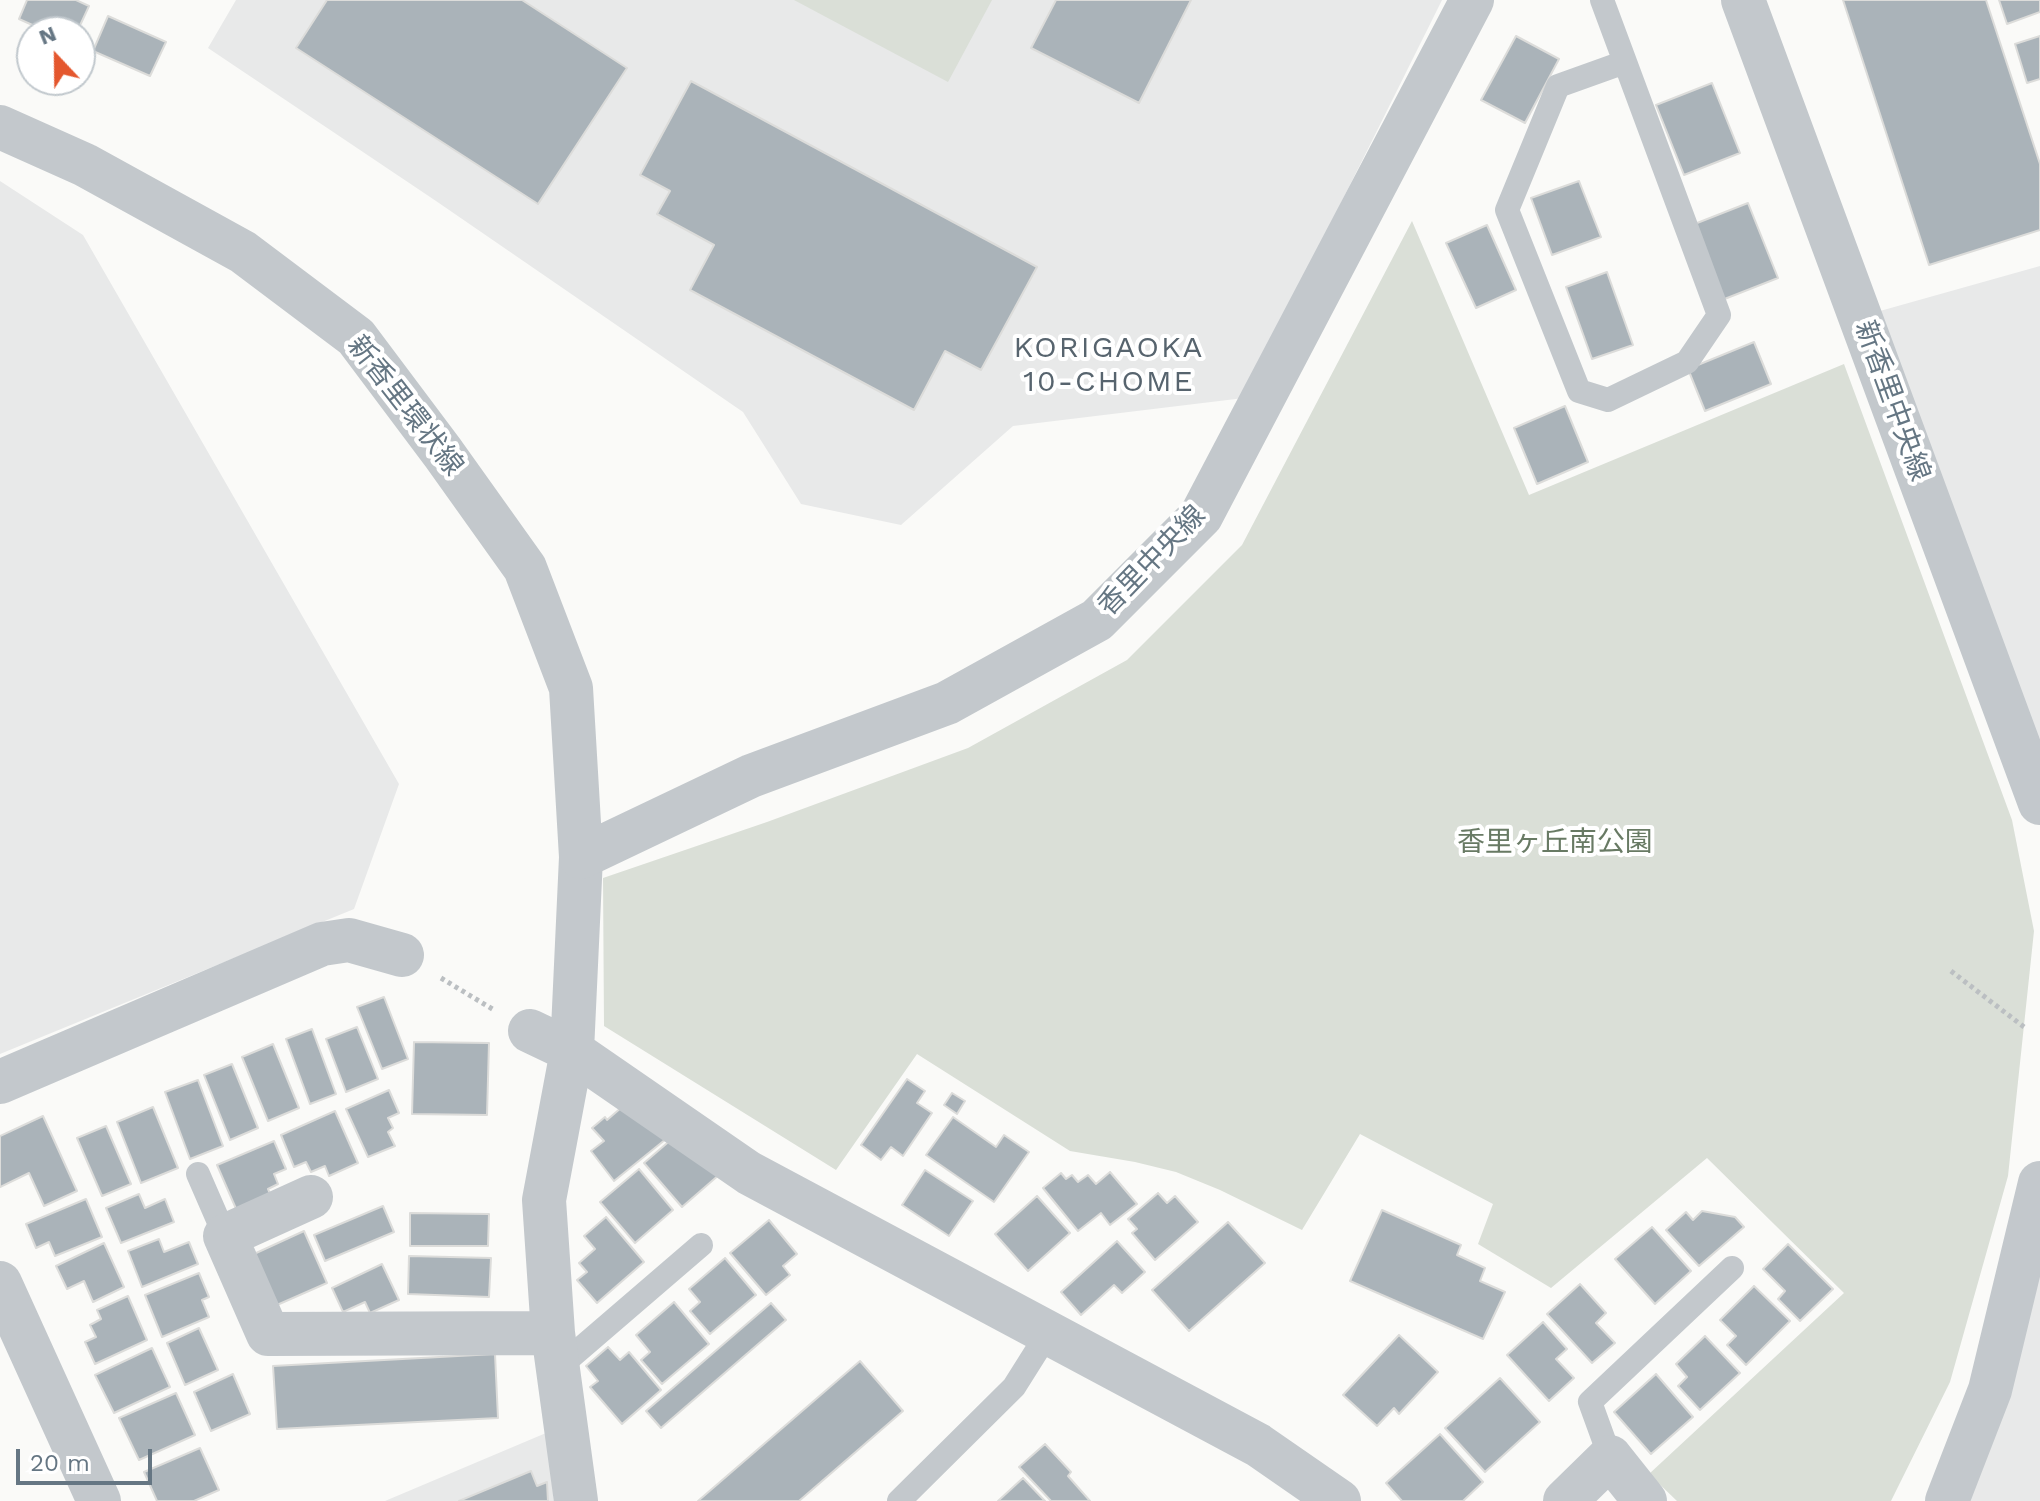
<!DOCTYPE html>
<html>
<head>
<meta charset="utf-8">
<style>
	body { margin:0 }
	#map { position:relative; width:2040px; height:1501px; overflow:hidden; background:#fafaf8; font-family:"Work Sans",sans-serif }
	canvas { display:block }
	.north { position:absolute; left:16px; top:16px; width:80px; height:80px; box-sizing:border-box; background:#fff; border:2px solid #c1c8cd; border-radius:50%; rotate:338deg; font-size:22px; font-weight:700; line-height:32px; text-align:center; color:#657683 }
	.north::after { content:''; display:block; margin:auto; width:28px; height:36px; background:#e4572e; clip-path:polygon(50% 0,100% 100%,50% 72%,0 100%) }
	.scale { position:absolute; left:16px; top:1449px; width:136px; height:36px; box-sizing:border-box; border:4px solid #657683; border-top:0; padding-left:10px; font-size:24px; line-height:28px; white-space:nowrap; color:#657683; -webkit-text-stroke:6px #fff; paint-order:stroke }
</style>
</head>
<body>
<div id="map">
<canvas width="2040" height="1501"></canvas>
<div class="north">N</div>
<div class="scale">20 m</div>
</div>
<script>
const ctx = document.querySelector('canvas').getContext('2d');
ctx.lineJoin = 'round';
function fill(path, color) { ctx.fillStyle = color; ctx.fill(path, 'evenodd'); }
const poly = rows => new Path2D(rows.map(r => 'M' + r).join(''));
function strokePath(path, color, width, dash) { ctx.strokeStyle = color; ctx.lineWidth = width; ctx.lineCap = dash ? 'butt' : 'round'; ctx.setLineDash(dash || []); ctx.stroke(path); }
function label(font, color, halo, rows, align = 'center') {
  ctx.font = font + ' "Work Sans","Noto Sans JP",sans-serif'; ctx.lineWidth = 8; ctx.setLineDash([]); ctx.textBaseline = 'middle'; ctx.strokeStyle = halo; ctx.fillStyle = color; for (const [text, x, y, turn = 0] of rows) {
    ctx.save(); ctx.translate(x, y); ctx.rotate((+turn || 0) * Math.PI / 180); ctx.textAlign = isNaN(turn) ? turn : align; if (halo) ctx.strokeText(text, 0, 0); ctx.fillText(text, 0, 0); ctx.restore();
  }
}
fill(poly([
	[236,0,1442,0,1244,398,1013,426,901,525,801,504,743,412,436,201,208,48],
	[0,181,83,235,399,784,354,909,0,1054],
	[2040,266,2040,742,1880,311],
	[2040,1258,2040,1501,1969,1501],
	[546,1433,554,1501,385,1501]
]), '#e8e9e9');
fill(poly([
	[794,0,992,0,948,82],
	[1412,221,1529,495,1844,364,2012,820,2034,931,2008,1176,1950,1382,1891,1501,1677,1501,1649,1474,1844,1293,1707,1158,1551,1288,1478,1244,1493,1204,1360,1134,1302,1230,1220,1190,1176,1172,1135,1162,1070,1151,917,1054,836,1170,604,1026,603,878,767,822,968,748,1127,660,1242,545]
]), '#dadfd7');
const building = poly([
	[27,0,76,0,89,6,77,32,48,32,19,19,27,0],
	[327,0,522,0,627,68,538,204,296,48,327,0],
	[1056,0,1191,0,1139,103,1031,48,1056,0],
	[1843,0,1986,0,2040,164,2040,230,1929,265,1843,0],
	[1999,0,2040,0,2040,12,2007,24,1999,0],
	[108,16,166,42,150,76,93,51,108,16],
	[1516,36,1559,59,1525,123,1481,100,1516,36],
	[2040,36,2040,79,2027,83,2015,44,2040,36],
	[691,81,1037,267,981,370,945,351,914,410,690,290,714,245,657,214,670,191,640,175,691,81],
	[1712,83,1740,153,1684,175,1656,105,1712,83],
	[1579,181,1601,237,1552,255,1531,198,1579,181],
	[1748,203,1778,278,1722,300,1692,225,1748,203],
	[1487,225,1516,290,1476,308,1446,243,1487,225],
	[1607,272,1633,345,1592,359,1566,287,1607,272],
	[1754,342,1771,384,1705,411,1688,369,1754,342],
	[1565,406,1588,462,1537,484,1514,428,1565,406],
	[384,997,408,1059,382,1069,357,1007,384,997],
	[357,1027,378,1079,346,1092,326,1039,357,1027],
	[312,1029,336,1094,310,1104,286,1039,312,1029],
	[414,1042,489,1043,487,1115,412,1114,414,1042],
	[273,1044,299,1108,268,1121,242,1057,273,1044],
	[232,1064,258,1128,230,1140,204,1075,232,1064],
	[907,1079,925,1091,917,1103,932,1113,903,1156,891,1147,881,1160,861,1145,907,1079],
	[198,1080,223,1146,190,1159,165,1092,198,1080],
	[389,1090,399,1113,388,1118,393,1128,388,1132,395,1146,368,1157,346,1109,389,1090],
	[952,1093,965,1101,957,1114,944,1105,952,1093],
	[153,1107,178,1168,141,1183,117,1122,153,1107],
	[622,1107,666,1139,614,1181,591,1151,604,1141,592,1128,605,1117,607,1120,622,1107],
	[335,1111,358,1163,329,1176,325,1166,311,1172,306,1162,294,1167,281,1135,335,1111],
	[43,1116,77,1191,44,1206,29,1173,0,1187,0,1136,43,1116],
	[953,1117,996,1147,1004,1135,1029,1152,994,1202,926,1155,953,1117],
	[106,1126,131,1184,102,1196,77,1138,106,1126],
	[673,1138,720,1174,682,1207,644,1163,673,1138],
	[274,1141,286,1169,274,1174,278,1184,268,1189,271,1196,237,1211,217,1165,274,1141],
	[639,1169,673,1210,635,1243,600,1202,639,1169],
	[925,1170,973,1201,949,1236,902,1205,925,1170],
	[1110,1172,1137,1204,1110,1225,1101,1213,1078,1231,1043,1188,1061,1173,1066,1179,1072,1175,1078,1182,1088,1175,1096,1184,1110,1172],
	[1158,1193,1167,1203,1175,1196,1198,1222,1155,1260,1132,1233,1137,1229,1128,1219,1158,1193],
	[139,1194,145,1208,165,1199,174,1222,121,1243,106,1208,139,1194],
	[1037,1196,1070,1233,1028,1271,995,1234,1037,1196],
	[86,1199,102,1237,55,1256,49,1242,36,1248,26,1224,86,1199],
	[383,1206,394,1232,325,1261,314,1235,383,1206],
	[1382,1210,1461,1245,1457,1255,1485,1268,1480,1281,1505,1292,1483,1339,1350,1281,1382,1210],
	[1702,1211,1735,1217,1744,1227,1699,1266,1666,1230,1686,1212,1693,1220,1702,1211],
	[410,1213,489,1214,488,1246,410,1246,410,1213],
	[606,1217,644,1262,597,1303,577,1280,587,1272,579,1263,595,1249,584,1236,606,1217],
	[769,1220,797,1254,783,1266,790,1275,766,1295,730,1253,769,1220],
	[1228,1222,1265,1263,1189,1331,1152,1290,1228,1222],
	[1652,1227,1691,1271,1655,1304,1615,1259,1652,1227],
	[304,1231,327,1283,277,1305,254,1254,304,1231],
	[159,1239,164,1252,189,1242,198,1264,142,1287,128,1251,159,1239],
	[1117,1241,1145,1272,1122,1293,1114,1285,1081,1315,1061,1292,1117,1241],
	[104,1243,124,1287,93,1302,84,1281,67,1289,56,1266,104,1243],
	[1788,1244,1833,1289,1800,1321,1778,1299,1785,1291,1763,1269,1788,1244],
	[409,1256,491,1258,489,1297,408,1294,409,1256],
	[725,1258,756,1295,710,1334,690,1311,700,1302,689,1289,725,1258],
	[382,1264,399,1300,370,1313,365,1302,343,1312,332,1288,382,1264],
	[199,1273,209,1297,202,1300,209,1317,162,1337,145,1295,199,1273],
	[1580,1284,1606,1313,1596,1323,1615,1343,1592,1363,1547,1314,1580,1284],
	[1754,1286,1790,1321,1746,1365,1727,1345,1736,1336,1720,1320,1754,1286],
	[128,1296,147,1340,95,1364,85,1342,96,1337,90,1325,101,1319,97,1310,128,1296],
	[674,1302,709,1344,662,1384,641,1360,650,1352,636,1335,674,1302],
	[771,1303,786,1320,661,1428,646,1411,771,1303],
	[1543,1322,1567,1349,1556,1359,1574,1378,1549,1401,1507,1355,1543,1322],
	[199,1328,218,1370,185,1385,167,1343,199,1328],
	[1399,1335,1438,1372,1399,1414,1394,1408,1377,1426,1343,1395,1399,1335],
	[1705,1336,1740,1373,1700,1410,1678,1386,1687,1377,1676,1364,1705,1336],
	[608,1347,620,1360,629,1352,661,1390,622,1424,590,1387,598,1381,586,1366,608,1347],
	[152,1348,170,1387,114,1413,95,1375,152,1348],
	[495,1354,498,1418,277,1429,273,1366,495,1354],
	[860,1361,903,1411,799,1501,698,1501,860,1361],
	[233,1374,250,1414,211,1431,194,1392,233,1374],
	[1656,1374,1693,1417,1651,1454,1614,1412,1656,1374],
	[1500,1378,1540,1422,1485,1472,1445,1428,1500,1378],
	[176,1393,195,1435,139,1460,119,1418,176,1393],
	[1440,1434,1483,1482,1463,1501,1402,1501,1386,1483,1440,1434],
	[1045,1444,1071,1472,1068,1476,1090,1501,1051,1501,1019,1467,1045,1444],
	[200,1448,219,1490,194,1501,157,1501,144,1472,200,1448],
	[531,1471,537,1486,547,1482,548,1501,459,1501,531,1471],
	[1023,1478,1045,1501,998,1501,1023,1478]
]);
fill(building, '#aab3b9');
strokePath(building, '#dcdcda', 2);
strokePath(poly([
	[1951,971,2024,1027],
	[441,978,494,1010]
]), '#bbbfc2', 5, [4, 4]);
strokePath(poly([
	[1602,0,1719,315,1687,362,1608,400,1579,391,1507,210,1558,86,1625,62],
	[198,1174,225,1236],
	[558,1368,701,1245],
	[1610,1457,1590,1402,1732,1268],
	[899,1501,1014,1387,1048,1333]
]), '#c3c8cc', 24);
strokePath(poly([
	[530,1031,572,1051,749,1173,1258,1445,1339,1501],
	[0,1082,322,944,349,940,402,955],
	[311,1197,225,1236,268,1334,553,1333],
	[0,1283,99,1501],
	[576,1501,553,1333,544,1200,572,1051,581,857],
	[1565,1501,1610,1457,1645,1501]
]), '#c3c8cc', 44);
strokePath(poly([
	[1743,0,2040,803],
	[0,127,85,165,243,252,356,337,443,453,525,568,571,688,581,857,751,776,947,703,1097,620,1201,516,1472,0],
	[1947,1501,1990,1390,2040,1183]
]), '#c3c8cc', 44);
label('28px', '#657683', '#fff', [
	["新香里中央線",1892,401,70],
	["新香里環状線",405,406,52],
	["香里中央線",1152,561,-46]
]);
label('28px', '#687a64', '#fff', [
	["香里ヶ丘南公園",1555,843]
]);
ctx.letterSpacing = '2px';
label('30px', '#57646e', '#fff', [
	["KORIGAOKA",1109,348],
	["10-CHOME",1109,382]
]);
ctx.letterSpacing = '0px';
</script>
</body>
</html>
